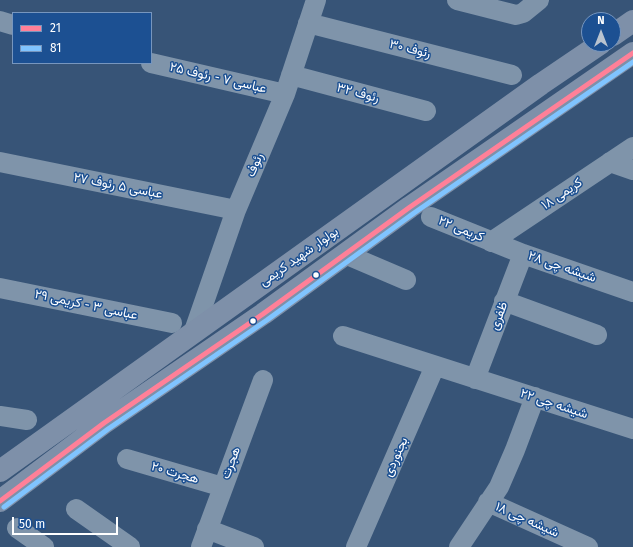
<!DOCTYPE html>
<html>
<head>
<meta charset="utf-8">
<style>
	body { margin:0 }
	#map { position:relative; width:633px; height:547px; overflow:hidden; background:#375477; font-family:"Fira Sans",sans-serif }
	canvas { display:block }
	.legend { position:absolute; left:12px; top:12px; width:140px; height:52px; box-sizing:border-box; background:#1c5092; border:1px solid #7796be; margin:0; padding:5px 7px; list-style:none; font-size:12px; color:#fff }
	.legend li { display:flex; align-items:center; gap:8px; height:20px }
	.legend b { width:20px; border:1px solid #7796be }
	.north { position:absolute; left:581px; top:12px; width:40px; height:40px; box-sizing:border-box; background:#1c5092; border:1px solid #7796be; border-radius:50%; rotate:0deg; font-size:11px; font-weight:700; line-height:16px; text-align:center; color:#fff }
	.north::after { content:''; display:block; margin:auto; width:14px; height:18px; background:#b9c3cf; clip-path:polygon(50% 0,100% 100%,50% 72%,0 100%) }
	.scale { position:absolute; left:12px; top:517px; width:106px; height:18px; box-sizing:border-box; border:2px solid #fff; border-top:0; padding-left:5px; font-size:12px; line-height:14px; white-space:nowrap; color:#fff; -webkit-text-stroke:3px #1c5092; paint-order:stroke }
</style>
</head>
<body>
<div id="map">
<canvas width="633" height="547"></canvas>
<ul class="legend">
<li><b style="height:5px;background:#ff8098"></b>21</li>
<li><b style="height:5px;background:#80c4ff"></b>81</li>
</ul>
<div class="north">N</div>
<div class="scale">50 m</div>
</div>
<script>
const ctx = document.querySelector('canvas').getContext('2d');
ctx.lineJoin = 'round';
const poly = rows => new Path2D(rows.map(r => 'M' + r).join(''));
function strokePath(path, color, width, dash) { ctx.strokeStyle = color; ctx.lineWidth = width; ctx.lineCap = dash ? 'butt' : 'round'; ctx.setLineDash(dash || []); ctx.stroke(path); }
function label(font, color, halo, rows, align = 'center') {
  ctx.font = font + ' "Fira Sans",Vazirmatn,sans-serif'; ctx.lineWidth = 3; ctx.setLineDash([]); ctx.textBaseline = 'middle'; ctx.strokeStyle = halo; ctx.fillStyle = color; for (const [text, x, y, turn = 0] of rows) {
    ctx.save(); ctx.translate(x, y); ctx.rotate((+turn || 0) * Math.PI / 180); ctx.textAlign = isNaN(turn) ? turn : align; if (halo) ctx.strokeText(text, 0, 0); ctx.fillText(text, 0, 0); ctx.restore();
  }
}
strokePath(poly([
	[457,0,516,15,523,13,539,0],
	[0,21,13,25],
	[308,23,512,75],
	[151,63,285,94],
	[291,75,426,111],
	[0,162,236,210],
	[610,162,633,170],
	[431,217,523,254,633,292],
	[491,242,633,147],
	[345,254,406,280],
	[0,288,172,323],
	[504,301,597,335],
	[194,331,236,210,285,94,316,0],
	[343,336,633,429],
	[475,379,523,254],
	[0,416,27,420],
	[127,459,223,487],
	[488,502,588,547],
	[76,509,130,547],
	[17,528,44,547],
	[207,529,254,547],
	[201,547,263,380],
	[356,547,435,366],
	[459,547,499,487,515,450,535,397]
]), '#7f94aa', 20);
strokePath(poly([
	[613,35,633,21],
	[0,471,541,84,600,44],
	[0,501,104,423,263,314,410,207,633,53]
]), '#7e90a9', 22);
strokePath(poly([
	[0,501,104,423,263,314,410,207,633,53]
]), '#ff8098', 5);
strokePath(poly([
	[4,507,108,429,267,320,414,213,633,62]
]), '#80c4ff', 5);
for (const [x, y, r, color] of [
	[316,275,3.5,"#fff"],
	[253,321,3.5,"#fff"]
]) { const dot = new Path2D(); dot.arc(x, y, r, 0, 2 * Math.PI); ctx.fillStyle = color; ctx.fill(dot); strokePath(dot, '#1c5092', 1.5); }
label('13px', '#fff', '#1c5092', [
	["رئوف ۳۰",410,49,14],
	["عباسی ۷ - رئوف ۲۵",218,78,13],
	["رئوف ۳۲",358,93,15],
	["رئوف",255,165,-67],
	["عباسی ۵ رئوف ۲۷",118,186,11],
	["کریمی ۱۸",562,194,-34],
	["کریمی ۲۲",461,229,22],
	["بولوار شهید کریمی",299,257,-35],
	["شیشه چی ۲۸",562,267,19],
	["عباسی ۳ - کریمی ۲۹",86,305,12],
	["ظفری",499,316,-69],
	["شیشه چی ۲۲",554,404,18],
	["بجنوردی",396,457,-66],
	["هجرت",231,463,-69],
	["هجرت ۲۰",175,473,16],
	["شیشه چی ۱۸",527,520,24]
]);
</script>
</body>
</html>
